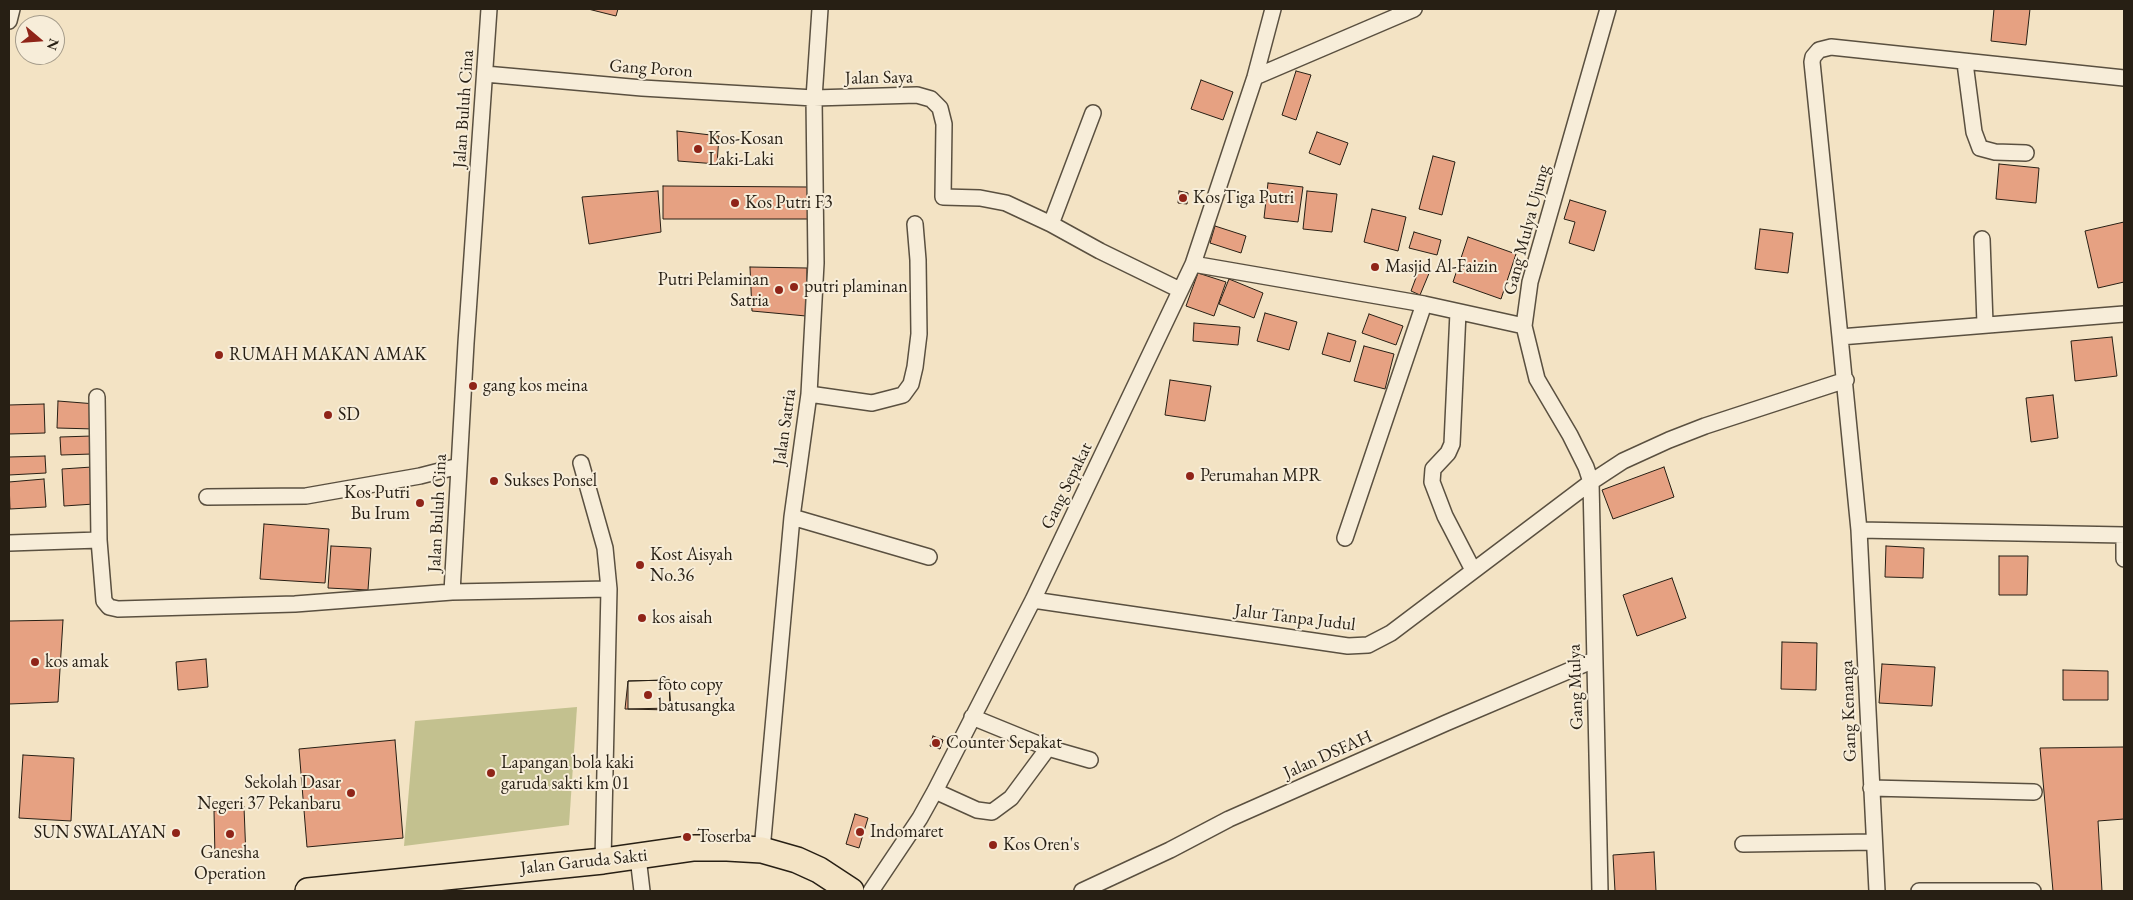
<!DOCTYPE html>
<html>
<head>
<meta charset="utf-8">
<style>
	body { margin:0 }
	#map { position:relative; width:2133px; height:900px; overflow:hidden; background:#f3e3c4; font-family:"EB Garamond",serif }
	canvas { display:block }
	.frame { position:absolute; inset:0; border:10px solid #271f14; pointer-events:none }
	.north { position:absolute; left:15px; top:15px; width:50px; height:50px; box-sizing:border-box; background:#f7edd9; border:1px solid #a49b8a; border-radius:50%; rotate:108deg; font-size:14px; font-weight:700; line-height:20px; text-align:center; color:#271f14 }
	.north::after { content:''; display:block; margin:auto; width:18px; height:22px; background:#8f2418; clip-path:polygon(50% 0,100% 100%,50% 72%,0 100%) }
</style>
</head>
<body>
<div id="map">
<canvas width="2133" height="900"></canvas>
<div class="frame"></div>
<div class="north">N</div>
</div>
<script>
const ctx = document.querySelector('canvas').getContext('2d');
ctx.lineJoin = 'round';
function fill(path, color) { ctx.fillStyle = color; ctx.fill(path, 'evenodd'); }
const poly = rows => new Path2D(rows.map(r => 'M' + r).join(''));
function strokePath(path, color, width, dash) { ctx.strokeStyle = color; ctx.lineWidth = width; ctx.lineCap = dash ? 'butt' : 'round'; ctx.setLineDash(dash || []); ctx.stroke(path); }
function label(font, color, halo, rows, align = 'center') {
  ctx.font = font + ' "EB Garamond",serif'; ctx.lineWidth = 4; ctx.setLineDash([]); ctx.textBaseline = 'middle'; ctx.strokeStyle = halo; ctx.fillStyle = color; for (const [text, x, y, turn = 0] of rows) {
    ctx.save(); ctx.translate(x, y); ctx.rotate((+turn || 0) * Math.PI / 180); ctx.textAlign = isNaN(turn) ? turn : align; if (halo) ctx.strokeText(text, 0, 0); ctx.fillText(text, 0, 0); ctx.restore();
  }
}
fill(poly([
	[577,707,569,825,404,846,415,721]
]), '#c3c18f');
const building = poly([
	[588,9,618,9,616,16,588,9],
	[1994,9,2030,9,2026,45,1991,41,1994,9],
	[1296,71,1311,75,1296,120,1282,115,1296,71],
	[1201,80,1233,92,1223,120,1191,109,1201,80],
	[677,131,719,136,717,164,678,161,677,131],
	[1317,132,1348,143,1340,165,1309,153,1317,132],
	[1433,156,1455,162,1442,215,1419,209,1433,156],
	[1999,164,2039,168,2036,203,1996,199,1999,164],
	[1268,183,1303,187,1298,222,1264,218,1268,183],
	[663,186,808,187,808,219,663,219,663,186],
	[658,191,661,232,589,244,582,197,658,191],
	[1179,191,1188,193,1187,204,1178,203,1179,191],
	[1307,191,1337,194,1332,232,1303,229,1307,191],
	[1570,200,1606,211,1594,251,1569,243,1575,222,1564,219,1570,200],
	[1372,209,1406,217,1398,251,1364,242,1372,209],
	[2124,222,2124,282,2098,288,2085,231,2124,222],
	[1215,226,1246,236,1241,253,1210,243,1215,226],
	[1760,229,1793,233,1788,273,1755,269,1760,229],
	[1414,232,1441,240,1437,255,1409,248,1414,232],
	[1468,237,1516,254,1501,299,1453,282,1468,237],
	[750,267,807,268,806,316,752,311,750,267],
	[1420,267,1430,271,1420,295,1411,291,1420,267],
	[1198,273,1226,282,1214,316,1186,306,1198,273],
	[1229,279,1263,293,1254,318,1219,304,1229,279],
	[1265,313,1297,322,1289,350,1257,341,1265,313],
	[1369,314,1403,326,1396,345,1362,333,1369,314],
	[1194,323,1240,327,1238,345,1193,341,1194,323],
	[1328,333,1356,341,1350,362,1322,354,1328,333],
	[2112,337,2117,376,2075,381,2071,341,2112,337],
	[1364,346,1394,354,1385,389,1354,381,1364,346],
	[1170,380,1211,386,1205,421,1165,415,1170,380],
	[2053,395,2058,438,2031,442,2026,398,2053,395],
	[58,401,96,404,95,429,57,428,58,401],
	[44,404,45,433,9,434,9,405,44,404],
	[92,436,92,454,61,455,60,437,92,436],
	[45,456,46,473,9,475,9,457,45,456],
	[92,467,94,504,64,506,62,469,92,467],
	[1664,467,1674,497,1613,519,1602,490,1664,467],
	[44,479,46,507,10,509,9,482,44,479],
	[264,524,329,529,325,583,260,579,264,524],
	[331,546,371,548,368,590,328,588,331,546],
	[1886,546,1924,548,1923,578,1885,577,1886,546],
	[1999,556,2028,556,2027,595,1999,595,1999,556],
	[1672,578,1686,618,1637,636,1623,595,1672,578],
	[63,620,58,702,9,704,9,621,63,620],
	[1782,642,1817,643,1816,690,1781,689,1782,642],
	[206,659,208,687,178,690,176,662,206,659],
	[1882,664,1935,667,1932,706,1879,703,1882,664],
	[2063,670,2108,671,2108,700,2063,700,2063,670],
	[669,680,671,710,625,709,628,681,669,680],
	[669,680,670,708,628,709,628,681,669,680],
	[933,736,943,740,940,749,930,746,933,736],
	[395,740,403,838,307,847,299,749,395,740],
	[2124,747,2124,819,2098,821,2102,891,2053,891,2040,748,2124,747],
	[23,755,74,758,71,821,19,818,23,755],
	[244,807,246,858,215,857,214,811,244,807],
	[855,814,868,818,859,848,846,844,855,814],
	[1654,852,1656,891,1615,891,1613,855,1654,852]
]);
fill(building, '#e6a182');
strokePath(building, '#271f14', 1);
const minor = poly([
	[9,21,12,9],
	[1965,63,1974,132,1980,148,1995,152,2026,153],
	[485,74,642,88,814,98,917,95,931,99,940,108,944,124,943,197,980,198,1006,203,1051,224,1100,251,1180,290],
	[1255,77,1414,9],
	[2124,78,1831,47,1819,50,1813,57,1812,62,1840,337,2124,314],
	[1051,224,1093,113],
	[1982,239,1985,324],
	[1193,264,1424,304,1524,326],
	[1458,312,1452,444,1448,453,1433,469,1432,482,1445,516,1473,570],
	[1840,337,1859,530,2124,535],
	[809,394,872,403,903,395,911,384,915,367,919,334,918,260,915,224],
	[97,397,99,540],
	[581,463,605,548,609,589,603,861],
	[207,497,306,496,420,476,459,466],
	[792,517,929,557],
	[1859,530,1877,891],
	[2124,535,2124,559],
	[1345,538,1424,304],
	[9,543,99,540,104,601,109,607,118,609,295,604,452,592,609,589],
	[452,592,466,343,489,9],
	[1033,600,1348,646,1368,645,1391,633,1591,482,1623,461,1669,440,1705,426,1846,380],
	[972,717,1048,748],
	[1871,788,2034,792],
	[935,791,977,810,992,812,1011,798,1048,748,1090,760],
	[1743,844,1874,842],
	[762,850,792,517,809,394,816,263,814,98,820,9],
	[638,857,642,891],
	[871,891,920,818,935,791,1033,600,1193,264,1255,77,1273,9],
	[1082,891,1170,850,1229,819,1446,723,1594,660],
	[1600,891,1591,482,1586,467,1570,435,1537,379,1524,326,1530,282,1608,9],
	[1919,891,2033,891]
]);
const trunk = poly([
	[308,891,603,861,694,848,727,848,762,850,797,860,819,870,851,891]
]);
strokePath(minor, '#5a5040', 18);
strokePath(trunk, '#271f14', 28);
strokePath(minor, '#f7edd9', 15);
strokePath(trunk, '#f3e3c4', 25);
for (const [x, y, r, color] of [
	[698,149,5,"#8f2418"],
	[1183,198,5,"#8f2418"],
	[735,203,5,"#8f2418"],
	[1375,267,5,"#8f2418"],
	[794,287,5,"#8f2418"],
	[779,290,5,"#8f2418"],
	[219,355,5,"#8f2418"],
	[473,386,5,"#8f2418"],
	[328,415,5,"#8f2418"],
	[1190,476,5,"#8f2418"],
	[494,481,5,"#8f2418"],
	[420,503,5,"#8f2418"],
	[640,565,5,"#8f2418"],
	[642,618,5,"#8f2418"],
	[35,662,5,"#8f2418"],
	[648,695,5,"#8f2418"],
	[936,743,5,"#8f2418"],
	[491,773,5,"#8f2418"],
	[351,793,5,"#8f2418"],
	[860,832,5,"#8f2418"],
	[176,833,5,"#8f2418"],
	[230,834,5,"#8f2418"],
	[687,837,5,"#8f2418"],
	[993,845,5,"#8f2418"]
]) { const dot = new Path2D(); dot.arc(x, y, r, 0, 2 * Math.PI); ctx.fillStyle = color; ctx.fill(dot); strokePath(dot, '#f7edd9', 2); }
label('18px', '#271f14', '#f7edd9', [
	["Gang Poron",651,69,4],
	["Jalan Saya",879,78,-1],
	["Jalan Buluh Cina",464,109,-86],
	["Gang Mulya Ujung",1527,230,-75],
	["Jalan Satria",785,427,-82],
	["Gang Sepakat",1067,486,-64],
	["Jalan Buluh Cina",438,513,-87],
	["Jalur Tanpa Judul",1295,618,7],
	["Gang Mulya",1576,687,-92],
	["Gang Kenanga",1849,711,-92],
	["Jalan DSFAH",1328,755,-24],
	["Jalan Garuda Sakti",584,862,-6]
]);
label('18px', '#271f14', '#f7edd9', [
	["Kos-Kosan",708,139],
	["Laki-Laki",708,160],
	["Kos Tiga Putri",1193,198],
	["Kos Putri F3",745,203],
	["Masjid Al-Faizin",1385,267],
	["Putri Pelaminan",769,280,"right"],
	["Satria",769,301,"right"],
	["putri plaminan",804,287],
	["RUMAH MAKAN AMAK",229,355],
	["gang kos meina",483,386],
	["SD",338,415],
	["Perumahan MPR",1200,476],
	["Sukses Ponsel",504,481],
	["Kos Putri",410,493,"right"],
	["Bu Irum",410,514,"right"],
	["Kost Aisyah",650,555],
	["No.36",650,576],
	["kos aisah",652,618],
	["kos amak",45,662],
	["foto copy",658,685],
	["batusangka",658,706],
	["Counter Sepakat",946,743],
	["Lapangan bola kaki",501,763],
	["garuda sakti km 01",501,784],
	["Sekolah Dasar",341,783,"right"],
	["Negeri 37 Pekanbaru",341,804,"right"],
	["Indomaret",870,832],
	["SUN SWALAYAN",166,833,"right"],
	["Toserba",697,837],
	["Kos Oren's",1003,845],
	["Ganesha",230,853,"center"],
	["Operation",230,874,"center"]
], 'left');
</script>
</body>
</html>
